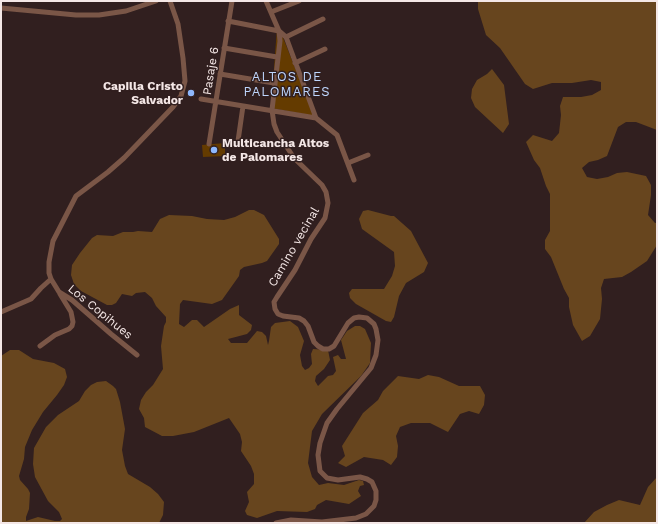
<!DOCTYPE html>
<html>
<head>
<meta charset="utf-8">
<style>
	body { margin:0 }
	#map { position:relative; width:658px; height:524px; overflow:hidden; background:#311f1f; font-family:"Work Sans",sans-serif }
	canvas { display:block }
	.frame { position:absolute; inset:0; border:2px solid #f4e7e6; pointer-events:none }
</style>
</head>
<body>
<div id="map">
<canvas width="658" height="524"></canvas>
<div class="frame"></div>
</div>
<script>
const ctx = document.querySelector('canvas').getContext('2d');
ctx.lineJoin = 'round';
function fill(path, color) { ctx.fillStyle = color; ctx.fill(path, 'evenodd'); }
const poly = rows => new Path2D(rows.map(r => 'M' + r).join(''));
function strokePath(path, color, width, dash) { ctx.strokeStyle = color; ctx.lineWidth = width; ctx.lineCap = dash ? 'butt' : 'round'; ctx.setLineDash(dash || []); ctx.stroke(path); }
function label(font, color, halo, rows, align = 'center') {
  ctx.font = font + ' "Work Sans",sans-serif'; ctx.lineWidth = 3; ctx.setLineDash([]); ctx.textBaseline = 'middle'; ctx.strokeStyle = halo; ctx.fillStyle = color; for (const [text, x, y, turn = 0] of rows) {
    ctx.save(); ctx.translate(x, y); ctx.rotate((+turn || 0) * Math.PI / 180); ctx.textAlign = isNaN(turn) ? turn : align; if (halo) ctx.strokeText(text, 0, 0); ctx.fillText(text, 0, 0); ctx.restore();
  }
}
fill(poly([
	[277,28,282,35,314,116,271,108],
	[225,143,225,156,203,157,202,145]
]), '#643b00');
fill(poly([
	[478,1,657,1,657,130,636,122,626,122,618,127,607,156,598,160,589,162,582,168,587,177,597,179,608,177,617,173,627,172,646,176,651,185,651,195,648,215,655,223,657,223,657,245,647,261,631,272,622,277,604,279,601,288,602,299,600,319,590,336,582,341,573,325,569,307,569,298,564,289,551,257,545,249,545,240,550,231,550,194,546,186,540,168,534,160,526,142,533,135,552,141,559,133,561,115,560,106,563,97,581,97,592,95,601,90,601,82,591,80,572,83,552,83,533,89,525,84,500,48,486,35,478,9],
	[492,69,504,85,509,124,503,133,475,107,471,98,472,89,477,80,487,74],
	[249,210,254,210,264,215,279,239,279,244,267,261,262,263,244,267,240,270,239,276,222,300,212,304,183,300,180,304,179,324,184,327,192,320,197,320,204,327,230,309,239,305,239,315,252,325,251,330,247,334,228,339,231,343,247,343,257,331,262,332,266,336,268,345,269,341,271,327,275,323,290,321,298,327,304,341,300,355,302,366,305,370,309,368,312,364,311,354,313,349,328,350,330,360,324,369,316,376,315,381,318,386,328,376,333,375,336,371,333,357,338,355,341,359,346,359,341,340,347,331,355,326,360,326,365,329,371,343,370,363,361,376,322,414,312,431,308,463,312,477,319,485,328,483,344,485,359,480,363,481,364,485,360,486,358,491,361,496,349,504,326,500,317,505,315,509,307,512,277,511,257,518,247,515,245,511,249,502,247,492,254,484,254,474,251,466,241,451,242,442,240,434,229,418,194,432,173,436,162,436,145,427,144,418,139,409,141,400,146,392,153,385,163,369,161,346,164,326,166,322,166,317,156,306,152,298,145,292,136,293,132,296,122,294,116,303,112,305,107,305,81,291,74,284,71,275,72,265,80,253,92,238,97,235,113,236,123,232,133,232,138,231,152,232,160,219,169,215,192,216,207,219,224,220,235,217],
	[368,210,391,216,394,216,411,231,428,263,424,272,406,283,399,296,394,317,391,322,386,321,356,304,350,298,349,293,352,289,384,289,392,276,395,266,394,252,362,229,359,219,363,211],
	[10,350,19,350,33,359,54,363,65,369,67,377,64,385,57,395,43,412,32,430,25,447,24,459,19,476,20,480,28,489,30,493,29,509,26,517,26,521,38,517,55,521,60,521,62,519,59,512,48,501,35,477,33,464,34,448,46,427,58,415,79,401,85,391,91,385,97,382,106,381,113,386,116,389,120,402,125,429,122,450,125,466,128,474,150,487,158,494,164,502,163,515,159,523,1,523,1,356],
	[428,375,439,377,459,386,480,386,485,395,484,405,479,414,469,411,460,414,448,432,430,423,411,423,400,427,396,436,398,446,397,457,391,465,383,460,364,457,346,467,338,463,345,456,342,446,363,413,378,400,383,391,398,376,419,379],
	[657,477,657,523,584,523,594,512,607,505,619,500,640,505,648,487]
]), '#67451e');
strokePath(poly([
	[266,1,279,31,280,41,272,110,274,124,277,132,294,158,322,185,326,192,328,203,325,218,311,239,295,270,277,297,274,302,275,309,278,314,283,316,299,318,304,321,308,326,314,342,318,346,323,349,329,349,334,346,348,323,354,318,359,317,367,318,374,324,376,329,378,340,376,355,371,368,337,409,327,423,320,443,318,455,320,471,327,478,338,480,360,477,367,479,372,482,376,491,376,500,374,506,366,514,356,518,322,522,291,520,276,523],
	[1,8,76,15,99,15,126,11,156,1],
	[271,12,299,1],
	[228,21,279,31],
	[279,31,286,37,316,118],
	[286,37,323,19],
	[224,48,277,57],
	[295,63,325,49],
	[220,74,274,83],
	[201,99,316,118,337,135,354,180],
	[238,141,243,106],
	[209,144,232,1],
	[348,163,368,155],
	[1,312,31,299,41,288,51,279],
	[40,346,55,335,69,329,72,326,73,322,71,312,60,294],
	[137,355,111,334,72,300,59,292,51,279,49,273,49,262,53,241,76,196,108,172,124,158,173,107,181,96,185,81,183,58,178,24,170,1]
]), '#7a5647', 5);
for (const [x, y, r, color] of [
	[191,93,4,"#8fb8fd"],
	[214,150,4,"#8fb8fd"]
]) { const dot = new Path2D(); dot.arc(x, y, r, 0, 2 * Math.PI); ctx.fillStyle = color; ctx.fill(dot); strokePath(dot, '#311f1f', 1.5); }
label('12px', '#f4e7e6', '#311f1f', [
	["Pasaje 6",211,71,-81],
	["Camino vecinal",294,247,-60],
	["Los Copihues",100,312,39]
]);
label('bold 12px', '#f4e7e6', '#311f1f', [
	["Capilla Cristo",183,86],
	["Salvador",183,100],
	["Multicancha Altos",222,143,"left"],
	["de Palomares",222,157,"left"]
], 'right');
ctx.letterSpacing = '1px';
label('13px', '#bed6fd', '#311f1f', [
	["ALTOS DE",287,77],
	["PALOMARES",287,92]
]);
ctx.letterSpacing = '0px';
</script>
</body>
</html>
